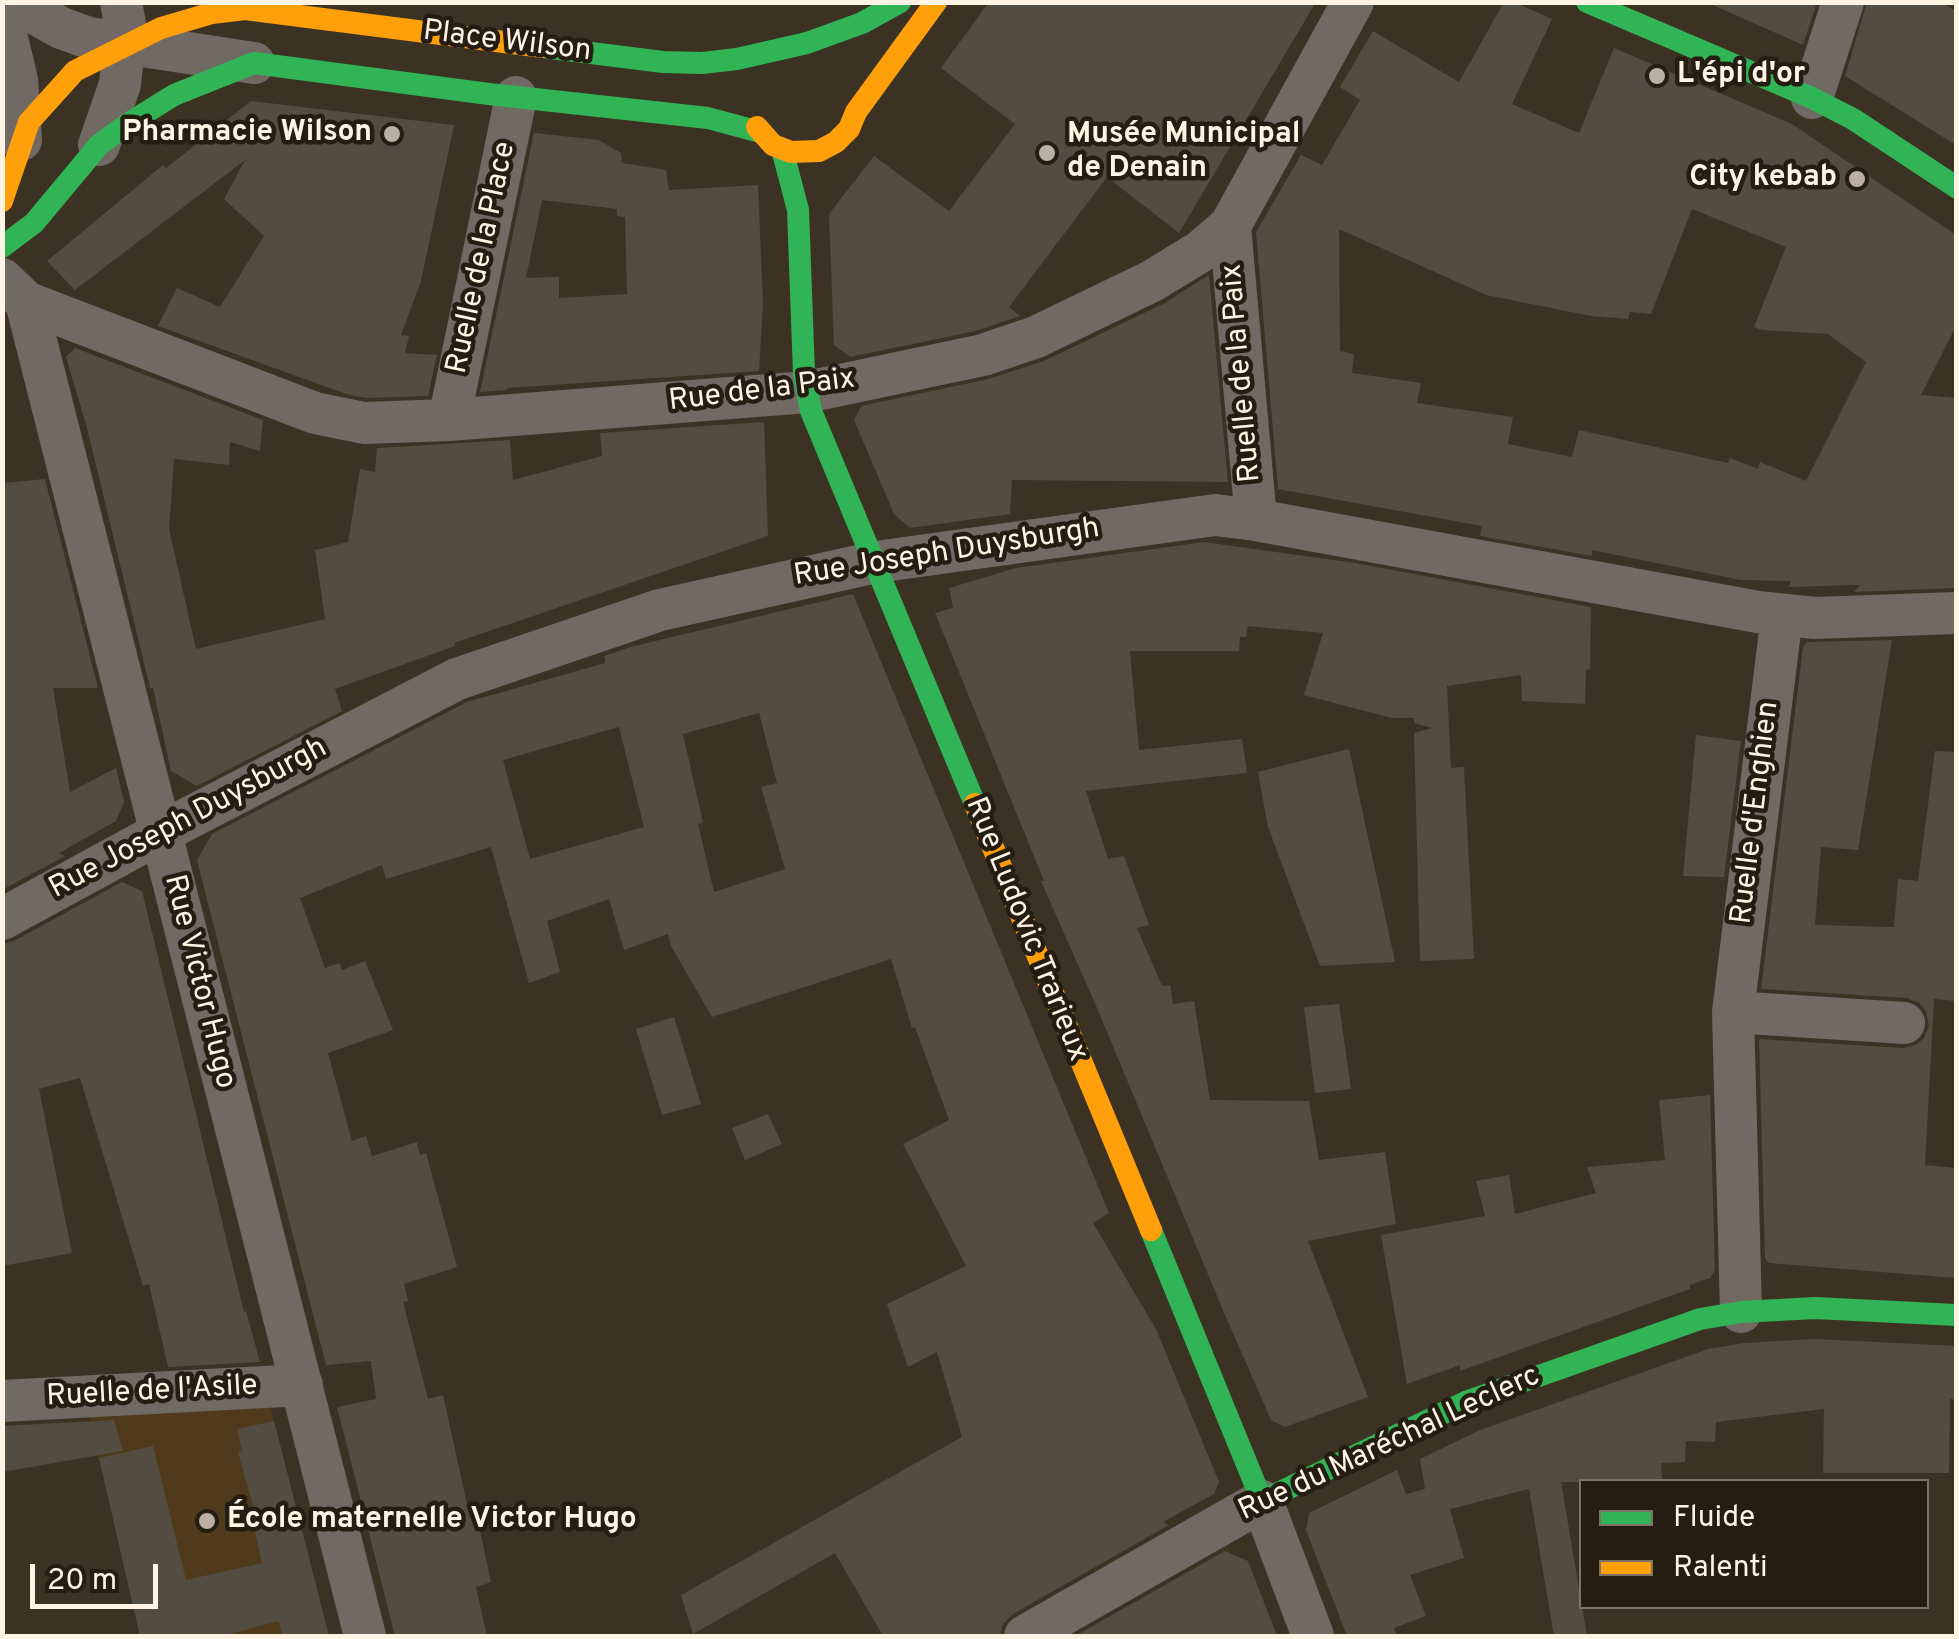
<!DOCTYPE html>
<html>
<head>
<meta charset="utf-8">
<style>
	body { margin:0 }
	#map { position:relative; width:1959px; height:1639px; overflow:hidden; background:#3c3224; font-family:Overpass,sans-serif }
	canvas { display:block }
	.frame { position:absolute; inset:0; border:5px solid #fff3e4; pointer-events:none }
	.legend { position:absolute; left:1579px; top:1479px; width:350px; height:130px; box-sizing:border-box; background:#251d12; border:2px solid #7c7366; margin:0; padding:12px 18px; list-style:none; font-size:30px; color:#fff3e4 }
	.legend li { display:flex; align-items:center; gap:20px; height:50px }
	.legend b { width:50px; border:2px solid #7c7366 }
	.scale { position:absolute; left:30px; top:1564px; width:128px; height:45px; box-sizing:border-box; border:5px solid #fff3e4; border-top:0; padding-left:12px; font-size:30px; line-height:35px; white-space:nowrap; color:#fff3e4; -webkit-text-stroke:8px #251d12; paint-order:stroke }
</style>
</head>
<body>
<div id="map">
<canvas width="1959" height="1639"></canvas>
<div class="frame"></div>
<ul class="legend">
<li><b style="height:12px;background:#30b455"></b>Fluide</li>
<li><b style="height:12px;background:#ff9f0a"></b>Ralenti</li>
</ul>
<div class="scale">20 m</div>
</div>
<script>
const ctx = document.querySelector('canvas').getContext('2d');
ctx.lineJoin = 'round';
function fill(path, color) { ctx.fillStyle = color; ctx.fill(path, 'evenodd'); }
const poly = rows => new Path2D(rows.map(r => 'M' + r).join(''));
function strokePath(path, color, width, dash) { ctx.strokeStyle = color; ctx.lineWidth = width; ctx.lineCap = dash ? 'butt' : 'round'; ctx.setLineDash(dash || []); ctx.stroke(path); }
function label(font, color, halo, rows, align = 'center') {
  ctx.font = font + ' Overpass,sans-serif'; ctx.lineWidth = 9; ctx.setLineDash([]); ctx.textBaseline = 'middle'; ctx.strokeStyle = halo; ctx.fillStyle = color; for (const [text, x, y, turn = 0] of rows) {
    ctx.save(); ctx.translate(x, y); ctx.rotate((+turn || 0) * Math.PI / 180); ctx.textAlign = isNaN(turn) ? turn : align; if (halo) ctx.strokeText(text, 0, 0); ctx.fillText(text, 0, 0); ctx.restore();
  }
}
fill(poly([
	[267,1394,329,1636,140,1636,87,1406]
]), '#4f3a1b');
fill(poly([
	[989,2,1316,2,1179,233,1107,177,1009,307,1020,316,976,331,850,357,834,345,829,214,874,156,949,211,1015,124,941,68],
	[1504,2,1514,2,1552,19,1512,104,1579,133,1614,48,1792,124,1956,235,1956,326,1921,395,1956,398,1956,588,1854,592,1860,585,1788,587,1791,581,1741,580,1592,550,1592,556,1480,536,1482,526,1278,489,1256,232,1301,155,1322,165,1360,100,1340,87,1373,31,1459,82],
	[1692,209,1786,247,1754,327,1762,330,1828,334,1866,362,1806,481,1760,462,1758,469,1730,458,1728,463,1579,430,1572,457,1508,444,1513,417,1417,403,1421,383,1352,373,1354,354,1340,351,1339,229,1486,295,1591,316,1628,319,1630,312,1651,314],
	[1706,2,1817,2,1803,45],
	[1867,2,1940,2,1956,11,1956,145,1845,76],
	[251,101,454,125,421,281,401,335,409,336,405,353,437,355,428,396,366,398,346,394,158,326,177,288,220,307,264,236,224,199,245,160,75,290,47,261,163,165,166,168],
	[534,133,599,140,621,153,622,163,666,170,669,190,758,185,763,304,759,371,507,388,507,390,480,392],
	[542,200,617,209,617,216,625,217,627,294,559,298,559,277,526,278],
	[1209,275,1228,482,1012,480,1010,514,910,528,894,514,854,420,861,406,988,379,1044,361,1163,304],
	[75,348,263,420,260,451,230,442,229,465,174,459,169,529,196,649,325,619,315,550,348,542,360,469,375,472,377,448,510,440,513,480,602,456,600,433,764,422,768,536,454,643,455,646,335,689,342,711,197,786,171,771,153,688,150,688,87,428,66,357],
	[45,479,98,688,53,688,70,792,116,768,124,802,116,821,59,853,65,856,2,890,2,483],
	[1204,542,1355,563,1591,607,1590,669,1586,670,1585,704,1522,701,1521,675,1447,686,1451,768,1464,767,1474,959,1420,961,1414,733,1433,728,1414,723,1414,718,1392,718,1304,695,1323,633,1248,626,1246,637,1240,637,1239,651,1130,651,1139,750,1242,739,1247,773,1086,791,1108,859,1124,856,1149,925,1137,928,1162,986,1170,985,1173,1004,1194,1001,1210,1100,1309,1101,1319,1160,1385,1152,1396,1224,1308,1241,1368,1397,1285,1427,1271,1420,1222,1308,1097,1008,1041,881,1044,881,935,613,953,608,949,588,1016,568],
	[853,594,1109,1213,1093,1223,1156,1329,1219,1482,1214,1494,1163,1522,1169,1525,1013,1614,1003,1624,1000,1636,883,1636,835,1553,693,1634,681,1595,962,1437,937,1352,908,1367,887,1304,966,1266,903,1144,949,1120,915,1027,912,1028,891,959,712,1017,671,946,668,934,624,950,609,899,547,921,560,972,529,983,491,847,386,879,382,865,300,898,325,968,339,963,342,970,365,961,393,1030,328,1053,352,1141,366,1136,372,1156,417,1142,420,1155,426,1153,457,1267,404,1284,408,1301,403,1302,428,1399,443,1395,467,1504,474,1502,491,1582,476,1587,487,1636,395,1636,337,1407,376,1399,371,1361,326,1365,197,860,212,834,467,702,605,663,604,656,630,647],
	[759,713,777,783,761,787,785,869,714,892,698,824,703,823,683,734],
	[619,727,644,827,530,859,503,760],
	[1892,640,1858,850,1821,847,1815,925,1894,927,1898,879,1918,881,1935,751,1956,752,1956,1001,1934,999,1925,1165,1955,1168,1956,1278,1769,1263,1765,1258,1759,1039,1903,1048,1916,1045,1924,1038,1929,1026,1926,1011,1919,1003,1907,998,1761,989,1803,647,1808,642],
	[1696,735,1741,741,1724,877,1683,876],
	[1349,749,1395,962,1320,966,1268,827,1258,772],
	[122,882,142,891,244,1312,246,1311,260,1362,168,1367,149,1284,143,1286,80,1078,39,1089,72,1253,2,1266,2,944,14,941],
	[1339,1004,1351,1089,1315,1093,1304,1007],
	[674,1017,701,1104,662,1115,636,1029],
	[1710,1095,1715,1270,1710,1278,1690,1285,1690,1289,1460,1371,1460,1365,1407,1384,1381,1235,1485,1216,1476,1181,1509,1175,1515,1214,1596,1193,1587,1167,1665,1160,1659,1100],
	[768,1114,782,1144,745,1160,732,1128],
	[1815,1339,1956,1346,1956,1400,1950,1399,1949,1473,1823,1473,1824,1409,1716,1422,1715,1442,1686,1441,1685,1462,1661,1463,1662,1482,1561,1482,1587,1636,1554,1636,1529,1489,1450,1509,1464,1558,1410,1575,1426,1616,1394,1628,1397,1636,1347,1636,1306,1530,1309,1513,1397,1470,1406,1494,1425,1489,1420,1459,1480,1430,1708,1349,1744,1343],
	[114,1420,123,1451,2,1472,2,1426],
	[274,1421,329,1636,282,1636,279,1621,222,1636,140,1636,99,1458,153,1446,186,1580,262,1563,253,1523,257,1521,238,1452,242,1451,237,1429],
	[1225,1551,1248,1561,1277,1636,1075,1636]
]), '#534c40');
strokePath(poly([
	[15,2,61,28,89,38,254,63],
	[2,17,17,80,21,140],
	[1812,98,1843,2],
	[99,145,120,84,126,30,121,2],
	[1230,226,1256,520],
	[2,279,26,302,365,1636],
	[26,302,315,413,364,423,449,420,807,392,983,355,1036,337,1152,281,1201,251,1230,226,1353,2],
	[449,420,516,97],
	[2,919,160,833,457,679,660,610,876,562,1215,515,1256,520,1758,612,1815,618,1956,613],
	[1733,1012,1904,1023],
	[1741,1312,1733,1012,1782,615],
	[2,1401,302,1385],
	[1025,1636,1262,1501,1313,1636]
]), '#716a64', 42);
strokePath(poly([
	[1587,2,1812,98,1853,119,1956,187],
	[543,47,663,62,702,63,737,59,807,43,862,23,900,2],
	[782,149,798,210,804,374,811,411,975,804],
	[2,247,34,223,99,145,126,125,174,95,254,63,489,94,708,118,760,132],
	[1151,1230,1262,1501,1468,1401,1700,1319,1741,1312,1815,1308,1956,1315]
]), '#30b455', 22);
strokePath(poly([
	[757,127,773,145,791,152,819,151,836,142,849,129,856,112,936,2],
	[2,201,29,122,75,71,161,28,212,13,245,9,543,47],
	[975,804,1151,1230]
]), '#ff9f0a', 22);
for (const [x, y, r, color] of [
	[1657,76,10,"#bbafa1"],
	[392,134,10,"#bbafa1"],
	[1047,153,10,"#bbafa1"],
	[1857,179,10,"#bbafa1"],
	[207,1521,10,"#bbafa1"]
]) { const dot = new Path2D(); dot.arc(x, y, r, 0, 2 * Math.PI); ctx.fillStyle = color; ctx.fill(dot); strokePath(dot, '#251d12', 4); }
label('30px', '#fff3e4', '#251d12', [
	["Place Wilson",507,43,7],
	["Ruelle de la Place",483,258,-78],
	["Ruelle de la Paix",1243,373,-95],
	["Rue de la Paix",762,392,-7],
	["Rue Joseph Duysburgh",947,554,-9],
	["Ruelle d'Enghien",1757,813,-83],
	["Rue Joseph Duysburgh",189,820,-28],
	["Rue Ludovic Trarieux",1025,930,68],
	["Rue Victor Hugo",198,982,76],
	["Ruelle de l'Asile",152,1393,-3],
	["Rue du Maréchal Leclerc",1390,1445,-25]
]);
label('bold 30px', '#fff3e4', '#251d12', [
	["L'épi d'or",1677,76],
	["Pharmacie Wilson",372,134,"right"],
	["Musée Municipal",1067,136],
	["de Denain",1067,170],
	["City kebab",1837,179,"right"],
	["École maternelle Victor Hugo",227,1521]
], 'left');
</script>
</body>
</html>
